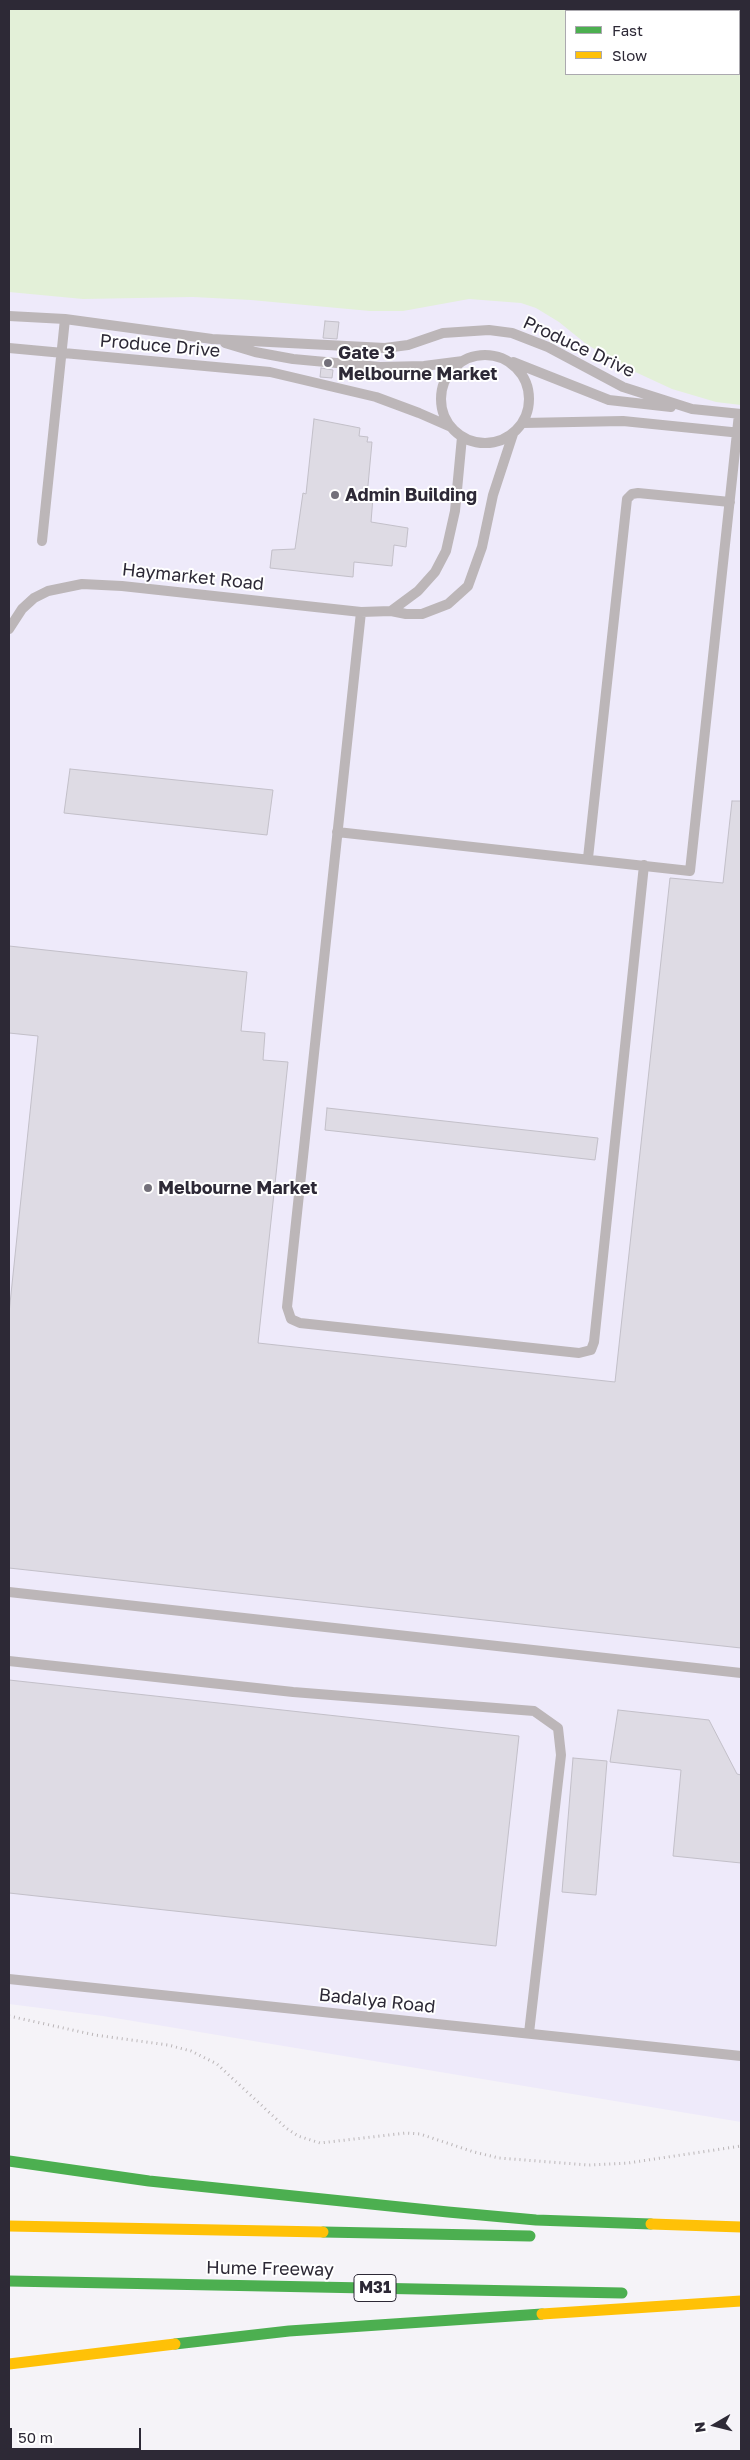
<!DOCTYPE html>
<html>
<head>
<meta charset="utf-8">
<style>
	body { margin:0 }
	#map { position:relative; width:750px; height:2460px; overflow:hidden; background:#f5f3f8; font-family:"Golos Text",sans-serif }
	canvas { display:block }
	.frame { position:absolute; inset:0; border:10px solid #2d2936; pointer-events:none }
	.legend { position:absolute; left:565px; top:10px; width:175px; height:65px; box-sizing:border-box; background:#fff; border:1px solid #aba9af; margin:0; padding:6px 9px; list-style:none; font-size:15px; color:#2d2936 }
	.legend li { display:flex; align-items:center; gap:10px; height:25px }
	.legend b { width:25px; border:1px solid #aba9af }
	.north { position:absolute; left:690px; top:2400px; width:50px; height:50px; -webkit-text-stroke:4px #fff; paint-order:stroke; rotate:262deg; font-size:14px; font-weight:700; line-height:20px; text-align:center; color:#2d2936 }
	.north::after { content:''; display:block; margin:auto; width:18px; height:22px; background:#2d2936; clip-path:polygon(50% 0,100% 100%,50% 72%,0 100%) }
	.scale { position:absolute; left:10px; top:2428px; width:131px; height:22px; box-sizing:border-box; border:2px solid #2d2936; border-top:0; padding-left:6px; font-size:15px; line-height:18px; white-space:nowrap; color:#2d2936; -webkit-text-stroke:4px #fff; paint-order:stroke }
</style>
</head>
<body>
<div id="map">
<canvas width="750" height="2460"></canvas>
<div class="frame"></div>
<ul class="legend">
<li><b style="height:6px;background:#4caf50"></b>Fast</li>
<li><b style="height:6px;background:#ffc107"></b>Slow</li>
</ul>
<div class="north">N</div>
<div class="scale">50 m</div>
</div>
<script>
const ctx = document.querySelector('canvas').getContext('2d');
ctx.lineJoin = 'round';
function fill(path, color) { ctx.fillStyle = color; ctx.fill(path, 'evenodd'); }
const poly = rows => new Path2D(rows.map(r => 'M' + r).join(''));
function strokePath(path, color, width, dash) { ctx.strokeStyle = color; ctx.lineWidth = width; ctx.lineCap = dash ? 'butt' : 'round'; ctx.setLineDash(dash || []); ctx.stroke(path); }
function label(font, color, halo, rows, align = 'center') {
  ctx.font = font + ' "Golos Text",sans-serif'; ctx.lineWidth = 4; ctx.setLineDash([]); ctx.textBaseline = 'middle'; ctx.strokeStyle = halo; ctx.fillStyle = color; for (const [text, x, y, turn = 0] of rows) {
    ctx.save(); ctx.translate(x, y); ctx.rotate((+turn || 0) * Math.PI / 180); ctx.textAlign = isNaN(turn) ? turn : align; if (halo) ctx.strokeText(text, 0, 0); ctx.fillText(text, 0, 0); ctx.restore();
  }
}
fill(poly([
	[9,105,741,133,741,2122,103,2016,9,2004]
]), '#eeeafa');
fill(poly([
	[9,9,741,9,741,405,716,402,672,389,618,364,585,343,559,322,536,308,521,303,469,299,403,311,370,311,251,300,193,297,83,299,9,292],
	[566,11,739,11,739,74,566,74]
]), '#e3f0d8');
const building = poly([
	[325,321,339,322,337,339,323,338,325,321],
	[321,368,333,370,332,378,320,377,321,368],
	[314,419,360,428,359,436,368,437,367,442,372,442,367,496,373,497,371,522,408,528,406,547,394,545,392,566,354,562,353,577,270,568,272,550,295,549,303,493,306,494,314,419],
	[70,769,273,790,267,835,64,813,70,769],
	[732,801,741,801,741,1648,9,1568,9,1313,38,1036,9,1033,9,946,247,972,241,1031,265,1033,263,1060,288,1062,258,1343,615,1382,670,878,723,883,732,801],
	[327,1108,598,1138,595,1160,325,1130,327,1108],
	[9,1680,519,1736,496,1946,9,1893,9,1680],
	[618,1710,709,1720,737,1774,741,1775,741,1863,673,1856,681,1770,610,1762,618,1710],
	[573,1758,607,1761,596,1895,562,1892,573,1758]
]);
fill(building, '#dedbe4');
strokePath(building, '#c3c0c9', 1);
strokePath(poly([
	[9,2016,95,2035,168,2045,191,2051,217,2064,286,2128,298,2136,320,2143,406,2133,420,2134,474,2152,499,2158,588,2165,628,2163,741,2146]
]), '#bab5b7', 3, [1, 4]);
strokePath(poly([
	[9,316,65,319,212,339,385,348,408,345,443,333,489,330,512,333,548,347,623,387,692,409,741,414],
	[225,343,255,352,293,359,380,367,424,366,463,361],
	[9,348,270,372,376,397,419,413,451,427],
	'441 399a44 44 0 1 1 88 0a44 44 0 1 1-88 0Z',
	[513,362,609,400,671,407],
	[523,423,623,421,741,433],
	[42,541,65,319],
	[391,611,418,591,435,572,446,551,455,511,462,437],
	[361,612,287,1307,291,1319,300,1323,579,1353,591,1350,594,1342,644,865],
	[9,629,22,609,34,598,48,591,82,584,122,586,361,612,391,611,406,614,422,614,448,604,468,586,482,547,493,495,513,434],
	[337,832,690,871,739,414],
	[588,858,627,499,632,494,638,493,730,502],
	[9,1592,741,1673],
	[9,1661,293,1692,534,1711,558,1728,561,1755,529,2033],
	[9,1979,741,2056]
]), '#bcb6b8', 10);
strokePath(poly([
	[9,2161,149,2181,448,2212,536,2220,651,2224],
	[323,2232,530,2236],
	[9,2281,622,2293],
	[175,2344,289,2331,542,2314]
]), '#4caf50', 11);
strokePath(poly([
	[651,2224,741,2227],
	[9,2226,323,2232],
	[542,2314,741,2301],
	[9,2364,175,2344]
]), '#ffc107', 11);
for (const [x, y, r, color] of [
	[328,363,5,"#73707a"],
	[335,495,5,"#73707a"],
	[148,1188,5,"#73707a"]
]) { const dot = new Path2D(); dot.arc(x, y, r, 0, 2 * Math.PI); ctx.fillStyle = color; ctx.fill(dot); strokePath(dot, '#fff', 2); }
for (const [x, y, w] of [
	[375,2288,42]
]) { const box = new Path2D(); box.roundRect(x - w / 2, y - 13.5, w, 27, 4); ctx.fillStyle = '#fff'; ctx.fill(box); strokePath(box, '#2d2936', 1); }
label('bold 16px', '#2d2936', null, [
	["M31",375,2288]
]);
label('18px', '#2d2936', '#fff', [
	["Produce Drive",160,346,5],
	["Produce Drive",579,347,25],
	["Haymarket Road",193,577,6],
	["Badalya Road",377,2001,6],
	["Hume Freeway",270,2269,1]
]);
label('bold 18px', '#2d2936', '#fff', [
	["Gate 3",338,353],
	["Melbourne Market",338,374],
	["Admin Building",345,495],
	["Melbourne Market",158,1188]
], 'left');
</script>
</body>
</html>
